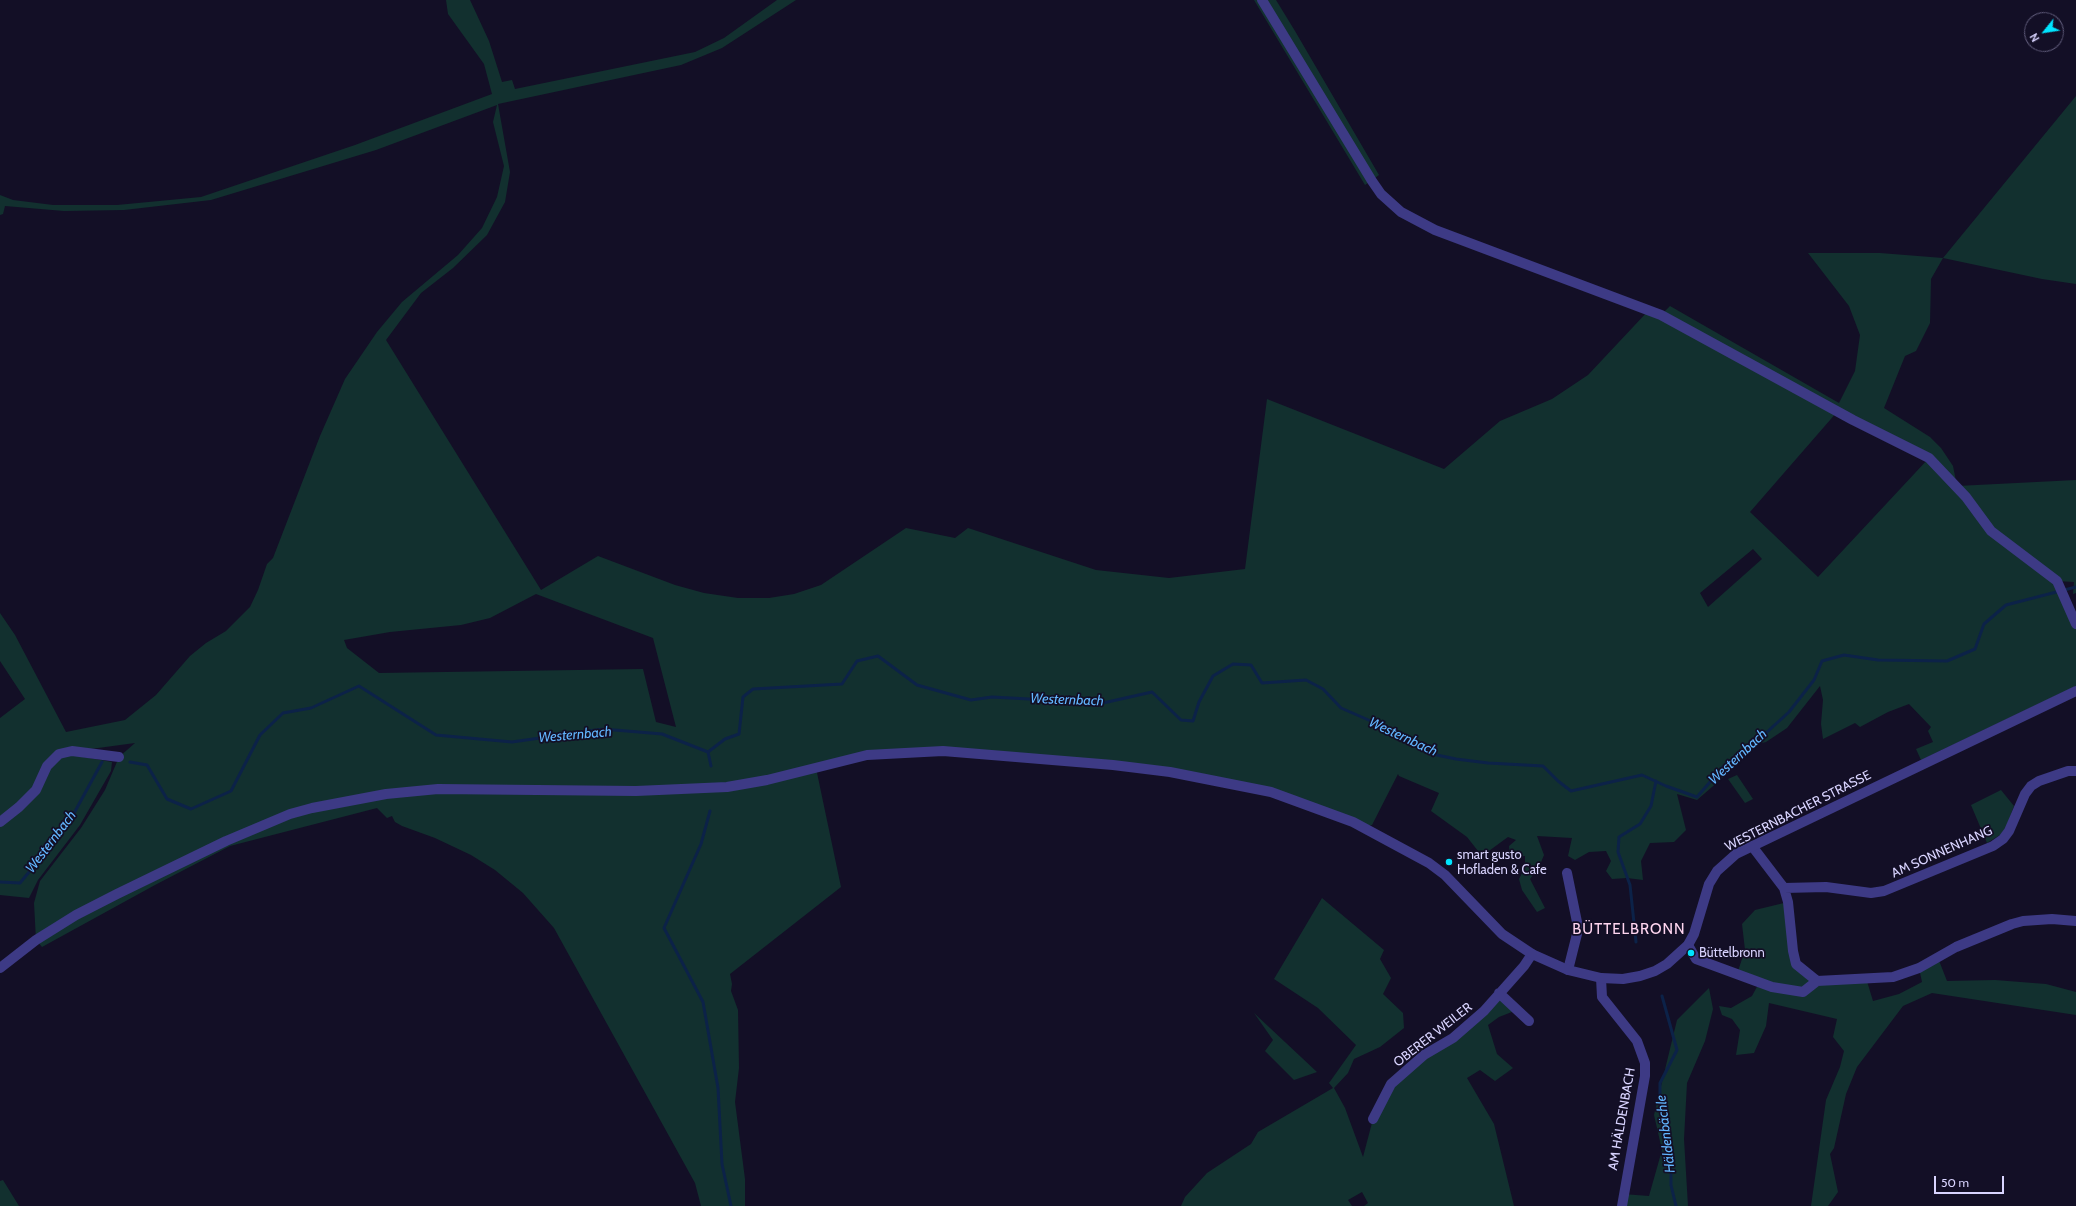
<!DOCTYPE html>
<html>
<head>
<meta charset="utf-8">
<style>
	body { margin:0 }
	#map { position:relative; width:2076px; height:1206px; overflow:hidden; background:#130f26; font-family:Cabin,sans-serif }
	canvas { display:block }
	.north { position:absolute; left:2024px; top:12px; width:40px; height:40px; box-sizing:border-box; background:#130f26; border:1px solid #625e7d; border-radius:50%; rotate:240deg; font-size:11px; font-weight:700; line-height:16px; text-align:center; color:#d9d4ff }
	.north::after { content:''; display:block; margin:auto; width:14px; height:18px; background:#00e5ff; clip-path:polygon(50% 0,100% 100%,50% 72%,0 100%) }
	.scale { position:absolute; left:1934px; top:1176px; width:70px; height:18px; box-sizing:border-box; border:2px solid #d9d4ff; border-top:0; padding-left:5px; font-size:12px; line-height:14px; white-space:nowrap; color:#d9d4ff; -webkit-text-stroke:3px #130f26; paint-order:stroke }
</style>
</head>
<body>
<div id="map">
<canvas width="2076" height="1206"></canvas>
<div class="north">N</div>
<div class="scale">50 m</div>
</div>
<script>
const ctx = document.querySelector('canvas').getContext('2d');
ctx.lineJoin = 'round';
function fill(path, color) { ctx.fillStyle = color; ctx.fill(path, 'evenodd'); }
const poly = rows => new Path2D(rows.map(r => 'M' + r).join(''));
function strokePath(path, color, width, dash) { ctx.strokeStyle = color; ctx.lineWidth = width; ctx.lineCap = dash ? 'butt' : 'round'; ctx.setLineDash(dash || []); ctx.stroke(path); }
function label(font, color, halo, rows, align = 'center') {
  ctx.font = font + ' Cabin,sans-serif'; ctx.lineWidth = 3.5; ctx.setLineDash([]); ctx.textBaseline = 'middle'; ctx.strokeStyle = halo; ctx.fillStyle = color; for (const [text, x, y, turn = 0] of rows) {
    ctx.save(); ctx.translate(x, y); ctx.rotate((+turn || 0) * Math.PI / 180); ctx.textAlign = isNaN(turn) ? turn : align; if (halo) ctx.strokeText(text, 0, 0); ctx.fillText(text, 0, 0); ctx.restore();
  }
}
fill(poly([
	[446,0,470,0,489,41,502,82,512,80,515,89,695,52,724,38,777,0,796,0,722,48,681,65,498,104,510,172,505,202,487,235,453,268,421,293,386,340,541,590,598,556,675,585,704,593,738,598,769,598,794,594,821,585,906,528,955,538,968,528,1096,570,1169,578,1245,569,1267,399,1444,469,1500,421,1552,399,1588,375,1649,310,1661,315,1670,306,1839,403,1855,371,1860,335,1849,306,1808,253,1880,253,1943,258,2076,96,2076,284,2042,279,1943,258,1931,279,1930,323,1916,351,1905,356,1884,408,1930,437,1941,448,1953,466,1957,486,2076,480,2076,593,2073,594,2074,582,2057,581,2076,624,2076,686,1921,760,1916,749,1933,742,1928,731,1931,727,1909,704,1888,712,1860,727,1855,723,1823,739,1821,724,1823,700,1820,686,1787,728,1766,742,1750,746,1739,762,1731,766,1727,774,1697,800,1677,794,1686,830,1674,842,1650,843,1641,861,1643,880,1627,878,1612,879,1606,871,1611,861,1606,851,1589,852,1575,860,1568,856,1572,838,1537,836,1544,855,1539,867,1530,879,1545,908,1537,912,1522,890,1519,879,1525,867,1525,856,1510,857,1509,846,1516,840,1508,837,1482,856,1467,837,1431,811,1439,793,1399,776,1398,774,1372,825,1364,827,1317,808,1170,772,905,752,816,768,841,887,730,974,732,984,731,991,738,1010,739,1068,735,1102,745,1179,745,1206,701,1206,695,1183,554,928,523,893,495,870,471,855,435,838,402,826,395,822,392,816,387,818,377,808,230,846,155,885,42,947,36,940,34,903,40,881,81,828,105,790,119,757,135,743,61,753,112,762,111,771,80,825,38,880,29,898,0,895,0,718,25,699,0,661,0,613,15,635,66,732,125,720,156,695,190,656,206,643,226,631,250,607,258,590,267,564,273,558,320,436,345,379,377,332,402,302,458,255,482,228,497,197,504,166,493,122,497,105,376,150,211,200,124,210,64,211,5,206,3,214,0,215,0,195,13,200,53,205,117,205,201,197,355,145,492,94,484,64,448,14],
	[1837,412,1929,458,1818,577,1750,512],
	[1753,549,1762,559,1708,607,1700,593],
	[536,594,653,638,676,727,656,722,643,669,379,673,347,648,344,640,390,632,461,625,490,618],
	[1254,0,1276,0,1295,31,1379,175,1365,185],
	[1737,775,1753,799,1745,803,1728,779],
	[2001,790,2014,806,2006,827,2000,835,1987,843,1971,805],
	[1322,898,1384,950,1380,959,1391,978,1383,994,1403,1013,1404,1028,1380,1047,1354,1059,1348,1073,1334,1088,1345,1108,1363,1157,1373,1119,1391,1084,1453,1038,1499,993,1517,1010,1499,1017,1488,1025,1497,1054,1513,1068,1495,1081,1480,1070,1467,1078,1494,1124,1514,1206,1364,1206,1368,1203,1362,1192,1348,1200,1352,1206,1181,1206,1185,1197,1207,1173,1251,1144,1258,1132,1333,1088,1329,1083,1356,1045,1318,1008,1274,979],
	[1788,902,1796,964,1817,981,1866,978,1873,1001,1899,994,1922,982,1919,968,1938,958,1947,981,1995,980,2046,984,2076,992,2076,1015,1932,993,1903,1006,1857,1067,1846,1094,1834,1148,1830,1154,1838,1192,1828,1206,1811,1206,1826,1100,1840,1067,1844,1051,1833,1037,1837,1019,1769,1003,1766,1026,1754,1053,1736,1055,1740,1030,1732,1019,1722,1015,1719,1006,1731,1008,1752,996,1759,983,1737,974,1745,950,1742,924,1755,910],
	[1709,988,1713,1009,1705,1041,1687,1083,1684,1139,1688,1206,1622,1206,1623,1194,1649,1196,1662,1150,1654,1115,1677,1020],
	[1254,1013,1317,1072,1294,1080,1265,1051,1273,1040],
	[3,1180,19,1206,0,1206,0,1181]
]), '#12302f');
strokePath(poly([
	[708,752,711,766],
	[130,762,147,765,167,799,191,809,231,791,260,735,283,713,311,708,359,686,436,735,512,742,603,729,662,734,708,752,725,739,739,734,743,697,753,689,842,684,857,661,878,656,917,685,971,700,992,697,1103,703,1152,692,1181,720,1193,721,1199,702,1213,676,1233,664,1251,665,1262,683,1306,680,1323,689,1341,708,1412,739,1432,754,1456,759,1488,763,1543,766,1558,781,1571,791,1642,775,1666,786,1697,797,1723,767,1756,742,1789,712,1814,680,1822,661,1844,655,1878,660,1947,661,1975,649,1984,624,2006,605,2076,587],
	[710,811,701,844,664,928,703,1002,718,1088,722,1164,731,1206],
	[0,882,20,883,67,826,102,762],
	[1636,942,1630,885,1618,852,1619,837,1640,824,1651,806,1656,781],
	[1662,996,1677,1050,1660,1083,1660,1109,1671,1151,1671,1185,1676,1206]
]), '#0c2248', 3);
strokePath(poly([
	[1262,0,1372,181,1381,194,1401,212,1435,230,1661,315,1853,420,1929,458,1966,497,1991,531,2057,581,2076,624],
	[0,822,19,807,36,790,47,766,59,754,72,751,119,757],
	[1752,846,1784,888,1788,902,1793,951,1796,964,1817,981,1893,977,1919,968,1956,947,2012,924,2023,921,2052,919,2076,921],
	[1567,873,1577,922,1577,934,1568,970],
	[1784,888,1826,887,1871,893,1884,891,1993,846,2003,839,2009,831,2025,794,2031,786,2039,781,2068,771,2076,771],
	[1688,945,1696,959,1772,987,1803,992,1817,981],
	[1601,978,1602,997,1637,1041,1645,1063,1645,1076,1622,1206],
	[1499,993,1529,1021],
	[1373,1119,1391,1084,1424,1055,1453,1038,1484,1011,1524,966,1532,954]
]), '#3d3a85', 10);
strokePath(poly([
	[0,968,36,940,76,915,117,894,226,841,290,814,312,808,386,794,438,789,636,791,727,787,767,780,867,755,943,751,1113,765,1170,772,1271,792,1353,822,1429,863,1445,875,1502,934,1532,954,1568,970,1601,978,1623,979,1640,976,1655,971,1667,964,1688,945,1694,934,1709,884,1717,871,1736,854,2076,691]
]), '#3d3a85', 10);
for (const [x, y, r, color] of [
	[1449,862,4,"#00e5ff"],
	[1691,953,4,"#00e5ff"]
]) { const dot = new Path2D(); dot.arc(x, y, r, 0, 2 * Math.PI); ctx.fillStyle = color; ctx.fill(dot); strokePath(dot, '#130f26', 1.5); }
label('13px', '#d9d4ff', '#130f26', [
	["WESTERNBACHER STRASSE",1798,811,-27],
	["AM SONNENHANG",1942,852,-24],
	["OBERER WEILER",1433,1035,-38],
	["AM HÄLDENBACH",1622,1119,-80]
]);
label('13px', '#d9d4ff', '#130f26', [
	["smart gusto",1457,855],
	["Hofladen & Cafe",1457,870],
	["Büttelbronn",1699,953]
], 'left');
label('italic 14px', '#62b6ff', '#130f26', [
	["Westernbach",1067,700,2],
	["Westernbach",575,735,-5],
	["Westernbach",1403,737,25],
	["Westernbach",1738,757,-43],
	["Westernbach",51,842,-53],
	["Häldenbächle",1666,1134,-97]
]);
ctx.letterSpacing = '1px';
label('15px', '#ffd6f0', '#130f26', [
	["BÜTTELBRONN",1629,930]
]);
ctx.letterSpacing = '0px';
</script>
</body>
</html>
